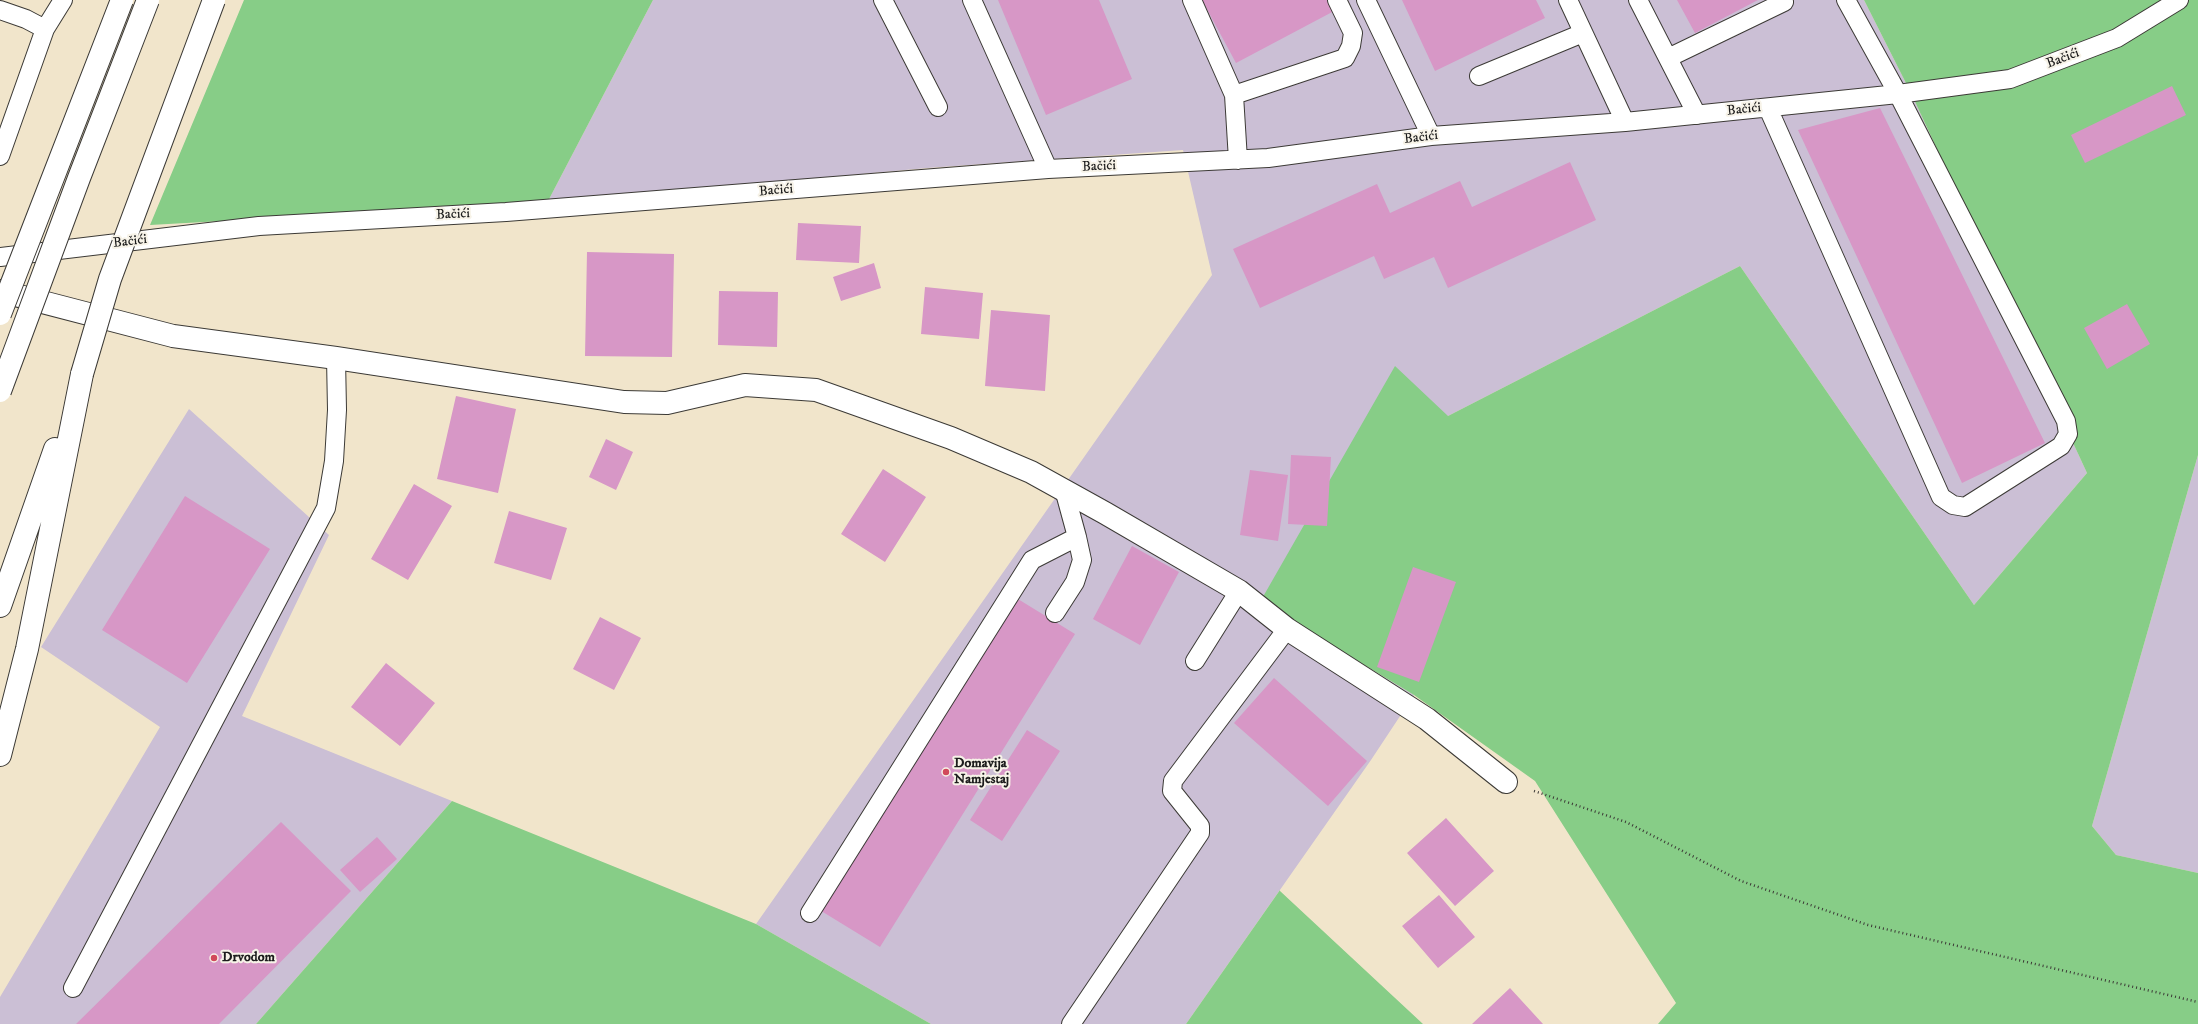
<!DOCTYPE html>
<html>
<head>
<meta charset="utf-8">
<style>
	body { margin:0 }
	canvas { display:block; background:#f1e5cb }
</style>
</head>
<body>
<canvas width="2198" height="1024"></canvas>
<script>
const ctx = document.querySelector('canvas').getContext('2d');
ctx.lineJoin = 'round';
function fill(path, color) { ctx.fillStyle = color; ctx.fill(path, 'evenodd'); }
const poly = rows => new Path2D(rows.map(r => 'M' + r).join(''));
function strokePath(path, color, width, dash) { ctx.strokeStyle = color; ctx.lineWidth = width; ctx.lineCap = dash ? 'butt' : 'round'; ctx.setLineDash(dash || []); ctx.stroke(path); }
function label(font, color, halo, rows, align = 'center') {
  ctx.font = font + ' "IM FELL DW Pica",serif'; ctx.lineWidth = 4; ctx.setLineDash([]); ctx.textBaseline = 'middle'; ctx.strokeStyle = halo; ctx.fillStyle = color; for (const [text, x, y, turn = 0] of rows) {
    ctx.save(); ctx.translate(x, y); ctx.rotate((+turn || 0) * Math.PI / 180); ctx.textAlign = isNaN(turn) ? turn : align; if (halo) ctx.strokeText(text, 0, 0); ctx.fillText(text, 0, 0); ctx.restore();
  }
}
fill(poly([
	[653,0,1864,0,1911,93,2087,473,1974,605,1740,266,1448,416,1260,602,1414,695,1371,760,1186,1024,931,1024,756,924,1212,275,1183,150,927,168,547,203],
	[189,409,329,535,242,716,452,801,256,1024,0,1024,0,997,160,727,41,647],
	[2198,455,2198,873,2116,855,2092,826]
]), '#cbbfd5');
fill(poly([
	[244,0,653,0,547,203,150,225],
	[1864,0,2198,0,2198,455,2092,826,2116,855,2198,873,2198,1024,1658,1024,1676,1003,1535,781,1414,695,1260,602,1395,366,1448,416,1740,266,1974,605,2087,473,1911,93],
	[452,801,756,924,931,1024,256,1024],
	[1280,890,1280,891,1423,1024,1186,1024]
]), '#87cd87');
fill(poly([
	[998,0,1099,0,1132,79,1046,115],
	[1202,0,1330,0,1336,10,1236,63],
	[1402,0,1536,0,1545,18,1435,71],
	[1677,0,1758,0,1695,33],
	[2172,86,2186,115,2085,163,2071,135],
	[1880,108,2045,443,1962,483,1798,130],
	[1570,162,1596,220,1448,288,1434,257,1384,279,1374,256,1260,308,1233,249,1377,184,1390,213,1460,181,1472,207],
	[798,223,861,226,859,263,796,260],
	[587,252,674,254,672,357,585,356],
	[874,263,881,288,841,301,833,277],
	[925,287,983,293,979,339,921,334],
	[719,291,778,292,777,347,718,345],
	[2127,304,2150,344,2107,369,2084,328],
	[991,310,1050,315,1045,391,985,386],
	[456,396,516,409,498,493,437,479],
	[606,439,633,452,616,490,589,477],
	[1291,455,1331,457,1327,526,1288,524],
	[883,469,926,497,885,562,841,534],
	[1250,470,1288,475,1278,541,1240,535],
	[414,484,452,506,408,580,371,559],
	[185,496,270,549,187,683,102,630],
	[509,511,567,528,551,580,494,563],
	[1132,546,1179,572,1140,645,1093,619],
	[1413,567,1456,582,1419,682,1377,667],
	[1013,596,1075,634,880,947,818,909],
	[600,617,641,638,614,690,573,669],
	[386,663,435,703,400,746,351,707],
	[1274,678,1367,761,1328,806,1234,723],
	[1027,730,1060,751,1002,841,970,820],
	[1446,818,1494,871,1455,906,1407,853],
	[281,822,351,891,219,1024,76,1024],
	[377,837,397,859,360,892,340,870],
	[1439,895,1475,937,1438,968,1402,926],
	[1510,988,1543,1024,1472,1024]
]), '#d797c6');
const lane = poly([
	[883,0,938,107],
	[972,0,1048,169],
	[1192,0,1234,95,1238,160],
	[1366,0,1431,136],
	[1568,0,1625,122],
	[1638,0,1697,115],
	[0,10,26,19,45,29,0,156],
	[45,29,63,0],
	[1668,58,1784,2],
	[1479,76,1583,33],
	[1234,95,1345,58,1351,46,1353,33,1337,0],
	[1768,108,1941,497,1953,505,1965,507,2061,446,2068,434,2066,421,1898,94,1846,0],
	[0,257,259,226,506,212,1048,169,1268,158,1431,136,1625,122,1898,94,2010,79,2117,38,2179,0],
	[1055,613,1075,582,1082,560,1077,537],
	[1195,661,1239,591],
	[810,913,1032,560,1077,537,1065,493],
	[73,988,326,508,334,461,337,410,336,358],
	[1071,1024,1200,833,1200,826,1172,791,1173,781,1287,629]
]);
const street = poly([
	[0,291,173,336,336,358,624,402,667,403,745,385,816,390,951,438,1031,472,1105,513,1239,591,1287,629,1427,719,1506,782]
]);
const highway = poly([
	[0,606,55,449],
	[0,755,27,649,82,374]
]);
strokePath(lane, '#3c3a36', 20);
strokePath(street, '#3c3a36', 24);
strokePath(highway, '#3c3a36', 24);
strokePath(poly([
	[1534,791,1626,822,1741,881,1868,925,2198,1002]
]), '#3c3a36', 2.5, [1, 3]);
strokePath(lane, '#fff', 18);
strokePath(street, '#fff', 22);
strokePath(highway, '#fff', 22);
const highwayBridge = poly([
	[0,314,122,0],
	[82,374,110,279,214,0],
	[0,391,79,178,148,0]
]);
strokePath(highwayBridge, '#3c3a36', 24, []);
strokePath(highwayBridge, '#fff', 22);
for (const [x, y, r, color] of [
	[946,772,4,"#d1495b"],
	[214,958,4,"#d1495b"]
]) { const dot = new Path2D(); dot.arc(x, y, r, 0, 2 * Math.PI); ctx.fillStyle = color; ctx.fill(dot); strokePath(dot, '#f7f3e8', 1.5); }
label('14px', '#1c1c1c', '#f7f3e8', [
	["Bačići",2063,59,-21],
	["Bačići",1744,110,-6],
	["Bačići",1421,138,-7],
	["Bačići",1099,167,-3],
	["Bačići",776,191,-5],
	["Bačići",453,215,-3],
	["Bačići",130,242,-7]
]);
label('bold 14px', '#1c1c1c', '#f7f3e8', [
	["Domavija",954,764],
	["Namjestaj",954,780],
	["Drvodom",222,958]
], 'left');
</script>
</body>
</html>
